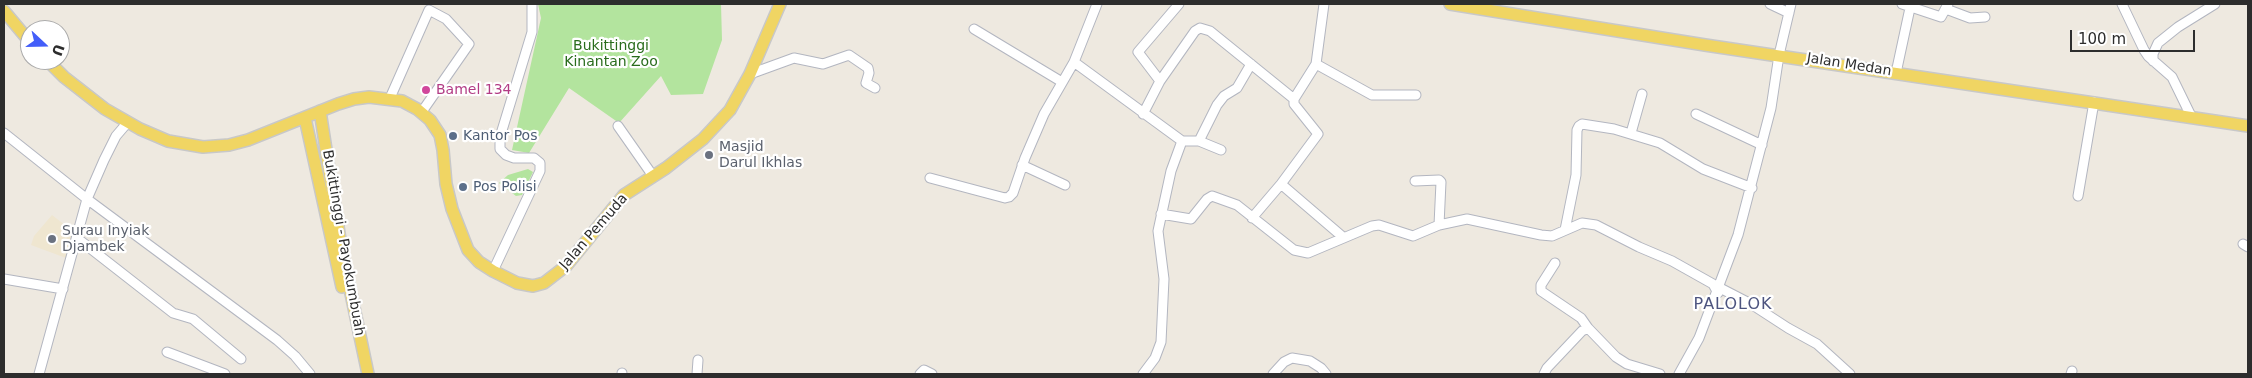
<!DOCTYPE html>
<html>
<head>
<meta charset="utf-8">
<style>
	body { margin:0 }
	#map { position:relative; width:2252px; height:378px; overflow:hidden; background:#eee9e0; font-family:"DejaVu Sans",sans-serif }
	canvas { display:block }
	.frame { position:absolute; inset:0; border:5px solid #2d2d2d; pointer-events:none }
	.north { position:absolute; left:20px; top:20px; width:50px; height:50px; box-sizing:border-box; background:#fff; border:1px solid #ababab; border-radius:50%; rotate:111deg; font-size:14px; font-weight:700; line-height:20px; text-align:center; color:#2d2d2d }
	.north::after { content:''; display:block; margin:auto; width:18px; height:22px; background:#435ef9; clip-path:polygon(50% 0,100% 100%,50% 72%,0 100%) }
	.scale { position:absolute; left:2070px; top:30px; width:125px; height:22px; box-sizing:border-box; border:2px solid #2d2d2d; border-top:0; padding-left:6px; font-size:15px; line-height:18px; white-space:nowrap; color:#2d2d2d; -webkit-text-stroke:4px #fff; paint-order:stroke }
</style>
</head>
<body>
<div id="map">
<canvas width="2252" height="378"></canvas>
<div class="frame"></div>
<div class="north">U</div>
<div class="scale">100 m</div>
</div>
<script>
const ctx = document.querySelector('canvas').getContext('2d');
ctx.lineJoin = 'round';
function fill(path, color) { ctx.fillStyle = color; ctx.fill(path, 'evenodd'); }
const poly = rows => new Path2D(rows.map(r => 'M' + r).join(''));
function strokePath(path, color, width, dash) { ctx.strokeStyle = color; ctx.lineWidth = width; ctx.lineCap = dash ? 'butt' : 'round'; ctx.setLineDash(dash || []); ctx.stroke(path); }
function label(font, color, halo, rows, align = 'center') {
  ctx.font = font + ' "DejaVu Sans",sans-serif'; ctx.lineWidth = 4.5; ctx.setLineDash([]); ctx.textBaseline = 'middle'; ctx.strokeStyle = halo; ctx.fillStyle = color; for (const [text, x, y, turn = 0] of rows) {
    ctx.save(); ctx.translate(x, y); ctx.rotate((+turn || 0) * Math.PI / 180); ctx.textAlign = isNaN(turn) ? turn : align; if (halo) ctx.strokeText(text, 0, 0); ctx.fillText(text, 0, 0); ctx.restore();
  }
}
fill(poly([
	[52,215,74,232,66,258,31,245,34,236]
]), '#efe6d0');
fill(poly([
	[538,4,721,4,722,40,703,94,671,95,661,76,619,123,569,88,529,153,512,150,541,18],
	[528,169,533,172,522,195,516,196,499,183,508,175]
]), '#b3e49e');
const minor = poly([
	[1770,4,1789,13],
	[1902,4,1941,17,1948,4],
	[2122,4,2144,50,2148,56,2172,77,2192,118],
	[1946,9,1970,18,1985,17],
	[974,29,1062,82],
	[2153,61,2153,54,2158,43,2178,27,2215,4],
	[1074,62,1182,141,1171,171,1158,231,1164,279,1161,342,1155,358,1143,374],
	[1316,64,1372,95,1416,95],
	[1896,73,1910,8],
	[750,74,794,58,823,64,849,55,868,68,869,73,866,83,875,88],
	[1160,81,1138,52,1179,4],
	[390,98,429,10,446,19,469,44,421,113],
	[1143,114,1160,81,1195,31,1200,28,1210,31,1294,99],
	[1696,114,1762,145],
	[618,126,653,176],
	[4,133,87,199,277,340,295,356,310,374],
	[1631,133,1642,94],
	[1182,141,1199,141,1221,150],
	[1199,141,1217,105,1224,96,1237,88,1251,64],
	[1022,165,1065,185],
	[930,178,1005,198,1009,197,1013,193,1025,158,1044,114,1074,62,1097,4],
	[1415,181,1439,180,1441,182,1439,225],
	[1281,184,1344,238],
	[2078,196,2094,102],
	[1161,214,1191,219,1207,199,1212,196,1237,205,1294,250,1308,253,1372,226,1379,225,1413,236,1439,225,1467,219,1541,235,1552,236,1582,223,1596,225,1639,247,1672,261,1713,284,1718,293],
	[1252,218,1281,184,1318,134,1294,104,1294,99,1316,64,1324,4],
	[1565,230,1576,175,1577,130,1579,126,1582,124,1614,129,1660,143,1703,169,1752,188],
	[77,238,173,313,193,319,241,359],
	[2243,244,2248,247],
	[1555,263,1541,285,1541,291,1581,318,1588,328],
	[493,271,540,171,540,163,534,158,514,158,506,155,500,149,500,137,532,32,532,4],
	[4,279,63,289],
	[1720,288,1751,304,1788,328,1817,344,1850,374],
	[167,352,225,374],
	[39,374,87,199,104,160,116,136,128,122],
	[622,374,622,373],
	[697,374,698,360],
	[920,374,924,370,932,374],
	[1273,374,1284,362,1292,358,1310,361,1321,368,1326,374],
	[1544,374,1547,368,1582,331,1588,328,1616,357,1627,364,1660,374],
	[1679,374,1699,338,1738,235,1771,108,1779,55,1791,4],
	[2071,374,2072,371]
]);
const major = poly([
	[1450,4,1705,45,2248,126],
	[4,11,30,42],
	[47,60,64,77,105,109,140,129,168,141,203,147,229,145,248,140,338,104,354,99,369,97,402,101,417,109,430,120,440,135,443,150,446,184,452,209,468,250,479,262,493,271,517,283,533,286,544,283,566,266,624,195,666,168,703,139,730,110,750,74,780,4],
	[320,111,341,246,368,374],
	[305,118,342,287]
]);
strokePath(minor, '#b3b6c0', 11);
strokePath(major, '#c8c8c8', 14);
strokePath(minor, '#fff', 9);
strokePath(major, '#f0d563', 11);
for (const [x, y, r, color] of [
	[426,90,5,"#d1479c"],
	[453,136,5,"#5c6f8a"],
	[709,155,5,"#6b7280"],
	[463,187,5,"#5c6f8a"],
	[52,239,5,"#6b7280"]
]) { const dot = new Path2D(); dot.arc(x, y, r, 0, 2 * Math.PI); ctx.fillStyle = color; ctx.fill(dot); strokePath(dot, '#fff', 2); }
label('14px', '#296c1c', '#fff', [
	["Bukittinggi",611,46],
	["Kinantan Zoo",611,62]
]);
label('14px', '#2d2d2d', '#fff', [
	["Jalan Medan",1849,65,9],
	["Jalan Pemuda",594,232,-49],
	["Bukittinggi - Payokumbuah",343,243,80]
]);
label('14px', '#b23c85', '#fff', [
	["Bamel 134",436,90]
], 'left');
label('14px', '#4e5e75', '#fff', [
	["Kantor Pos",463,136],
	["Pos Polisi",473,187]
], 'left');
label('14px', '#5b616d', '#fff', [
	["Masjid",719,147],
	["Darul Ikhlas",719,163],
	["Surau Inyiak",62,231],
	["Djambek",62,247]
], 'left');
ctx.letterSpacing = '1px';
label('16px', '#4d547f', '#fff', [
	["PALOLOK",1733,305]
]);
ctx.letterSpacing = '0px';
</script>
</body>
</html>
